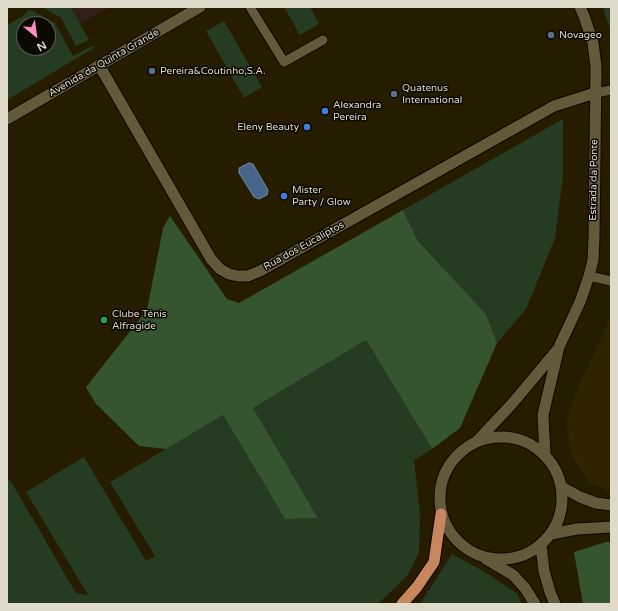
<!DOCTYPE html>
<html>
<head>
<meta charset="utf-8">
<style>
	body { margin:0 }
	#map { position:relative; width:618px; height:611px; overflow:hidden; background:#261c00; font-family:"Varela Round",sans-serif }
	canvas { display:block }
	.frame { position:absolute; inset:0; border:8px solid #dfdac9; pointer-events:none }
	.north { position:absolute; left:16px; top:16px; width:40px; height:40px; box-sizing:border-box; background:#0b0701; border:1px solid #605b51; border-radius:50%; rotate:151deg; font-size:11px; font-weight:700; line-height:16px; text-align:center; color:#dfdac9 }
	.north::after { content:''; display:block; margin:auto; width:14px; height:18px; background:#fd8ebf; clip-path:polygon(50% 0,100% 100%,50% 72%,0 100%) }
</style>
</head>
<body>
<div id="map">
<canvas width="618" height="611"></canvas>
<div class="frame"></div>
<div class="north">N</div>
</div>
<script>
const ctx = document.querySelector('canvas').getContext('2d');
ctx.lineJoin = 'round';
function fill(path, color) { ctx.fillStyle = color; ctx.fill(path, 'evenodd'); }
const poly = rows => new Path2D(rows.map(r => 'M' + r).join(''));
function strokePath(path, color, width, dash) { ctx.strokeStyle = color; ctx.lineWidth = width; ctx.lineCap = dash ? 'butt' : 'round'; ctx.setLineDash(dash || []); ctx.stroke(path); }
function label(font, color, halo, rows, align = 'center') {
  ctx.font = font + ' "Varela Round",sans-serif'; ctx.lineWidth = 3; ctx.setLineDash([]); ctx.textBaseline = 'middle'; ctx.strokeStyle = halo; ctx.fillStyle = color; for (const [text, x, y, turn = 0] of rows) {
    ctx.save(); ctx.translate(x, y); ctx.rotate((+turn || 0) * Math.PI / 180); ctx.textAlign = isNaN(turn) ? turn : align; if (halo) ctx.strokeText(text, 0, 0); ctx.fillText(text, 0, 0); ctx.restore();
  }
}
fill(poly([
	[611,303,611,492,589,483,570,452,566,419,580,383,600,341,610,314]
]), '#2f2300');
fill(poly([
	[71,7,110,7,80,24]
]), '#312018');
fill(poly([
	[42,7,71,7,89,40,76,46,61,18],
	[284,7,310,7,319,24,300,35],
	[603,7,611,7,611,33],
	[29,9,55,23,73,56,92,46,94,48,7,100,7,25,23,16],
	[24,24,48,24,48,48,24,48],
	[224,21,262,87,244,98,206,31],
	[563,119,563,176,555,238,526,309,497,343,486,314,418,241,403,210],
	[366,340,432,449,414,460,420,514,419,552,407,576,378,604,7,604,7,482,10,480,76,593,88,595,26,492,84,457,146,561,155,556,110,482,223,415,285,519,318,518,253,408],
	[452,554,485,572,518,594,521,604,420,604]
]), '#253b22');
fill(poly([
	[403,210,418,241,486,314,497,343,460,428,432,449,366,340,253,408,318,518,285,519,223,415,166,449,139,446,96,404,86,387,147,310,163,228,170,216,227,299,239,303],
	[606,542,611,542,611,604,583,604,574,552]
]), '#355530');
const water = poly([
	[249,163,253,164,268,190,267,195,259,199,254,197,239,173,239,168,249,163]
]);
fill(water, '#47658a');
strokePath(water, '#75889d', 1);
const service = poly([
	[250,7,284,62,323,40],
	[595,93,611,90],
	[589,276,611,281]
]);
const minor = poly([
	[99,65,211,259,220,269,229,274,238,276,248,276,260,271,554,106,595,93]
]);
const tertiary = poly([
	[7,119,200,7],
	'440 498a61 61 0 1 1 122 0a61 61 0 1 1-122 0Z',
	[477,441,511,405,558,349,580,302,589,276,593,260,594,237,596,67,593,43,584,16,580,7],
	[545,455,543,415,558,351],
	[562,487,580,497,596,503,611,505],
	[551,534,577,529,611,527],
	[541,545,544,571,550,592,555,604],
	[486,559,513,575,525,588,535,604]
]);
const trunk = poly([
	[402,604,417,587,434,562,441,514]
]);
strokePath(service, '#0f0600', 11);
strokePath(minor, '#0f0600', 13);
strokePath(tertiary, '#0f0600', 13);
strokePath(trunk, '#0f0600', 13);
strokePath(service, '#63593b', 9);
strokePath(minor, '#63593b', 11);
strokePath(tertiary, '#63593b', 11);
strokePath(trunk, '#c8865e', 11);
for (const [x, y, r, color] of [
	[551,35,4,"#5c6f8a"],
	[152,71,4,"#5c6f8a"],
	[394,94,4,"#5c6f8a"],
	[325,111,4,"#3f7fe0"],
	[307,127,4,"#3f7fe0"],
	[284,196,4,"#3f7fe0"],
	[104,320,4,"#2e9e5b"]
]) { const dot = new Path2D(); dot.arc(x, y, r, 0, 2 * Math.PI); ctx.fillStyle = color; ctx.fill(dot); strokePath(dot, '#0b0701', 1.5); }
label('10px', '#dfdac9', '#0b0701', [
	["Novageo",559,35],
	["Pereira&Coutinho,S.A.",160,71],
	["Quatenus",402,88],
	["International",402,100],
	["Alexandra",333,105],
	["Pereira",333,117],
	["Eleny Beauty",299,127,"right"],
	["Mister",292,190],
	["Party / Glow",292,202],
	["Clube Ténis",112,314],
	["Alfragide",112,326]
], 'left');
label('10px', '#dfdac9', '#0b0701', [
	["Avenida da Quinta Grande",104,63,-30],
	["Estrada da Ponte",594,180,-89],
	["Rua dos Eucaliptos",304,246,-29]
]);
</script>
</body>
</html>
